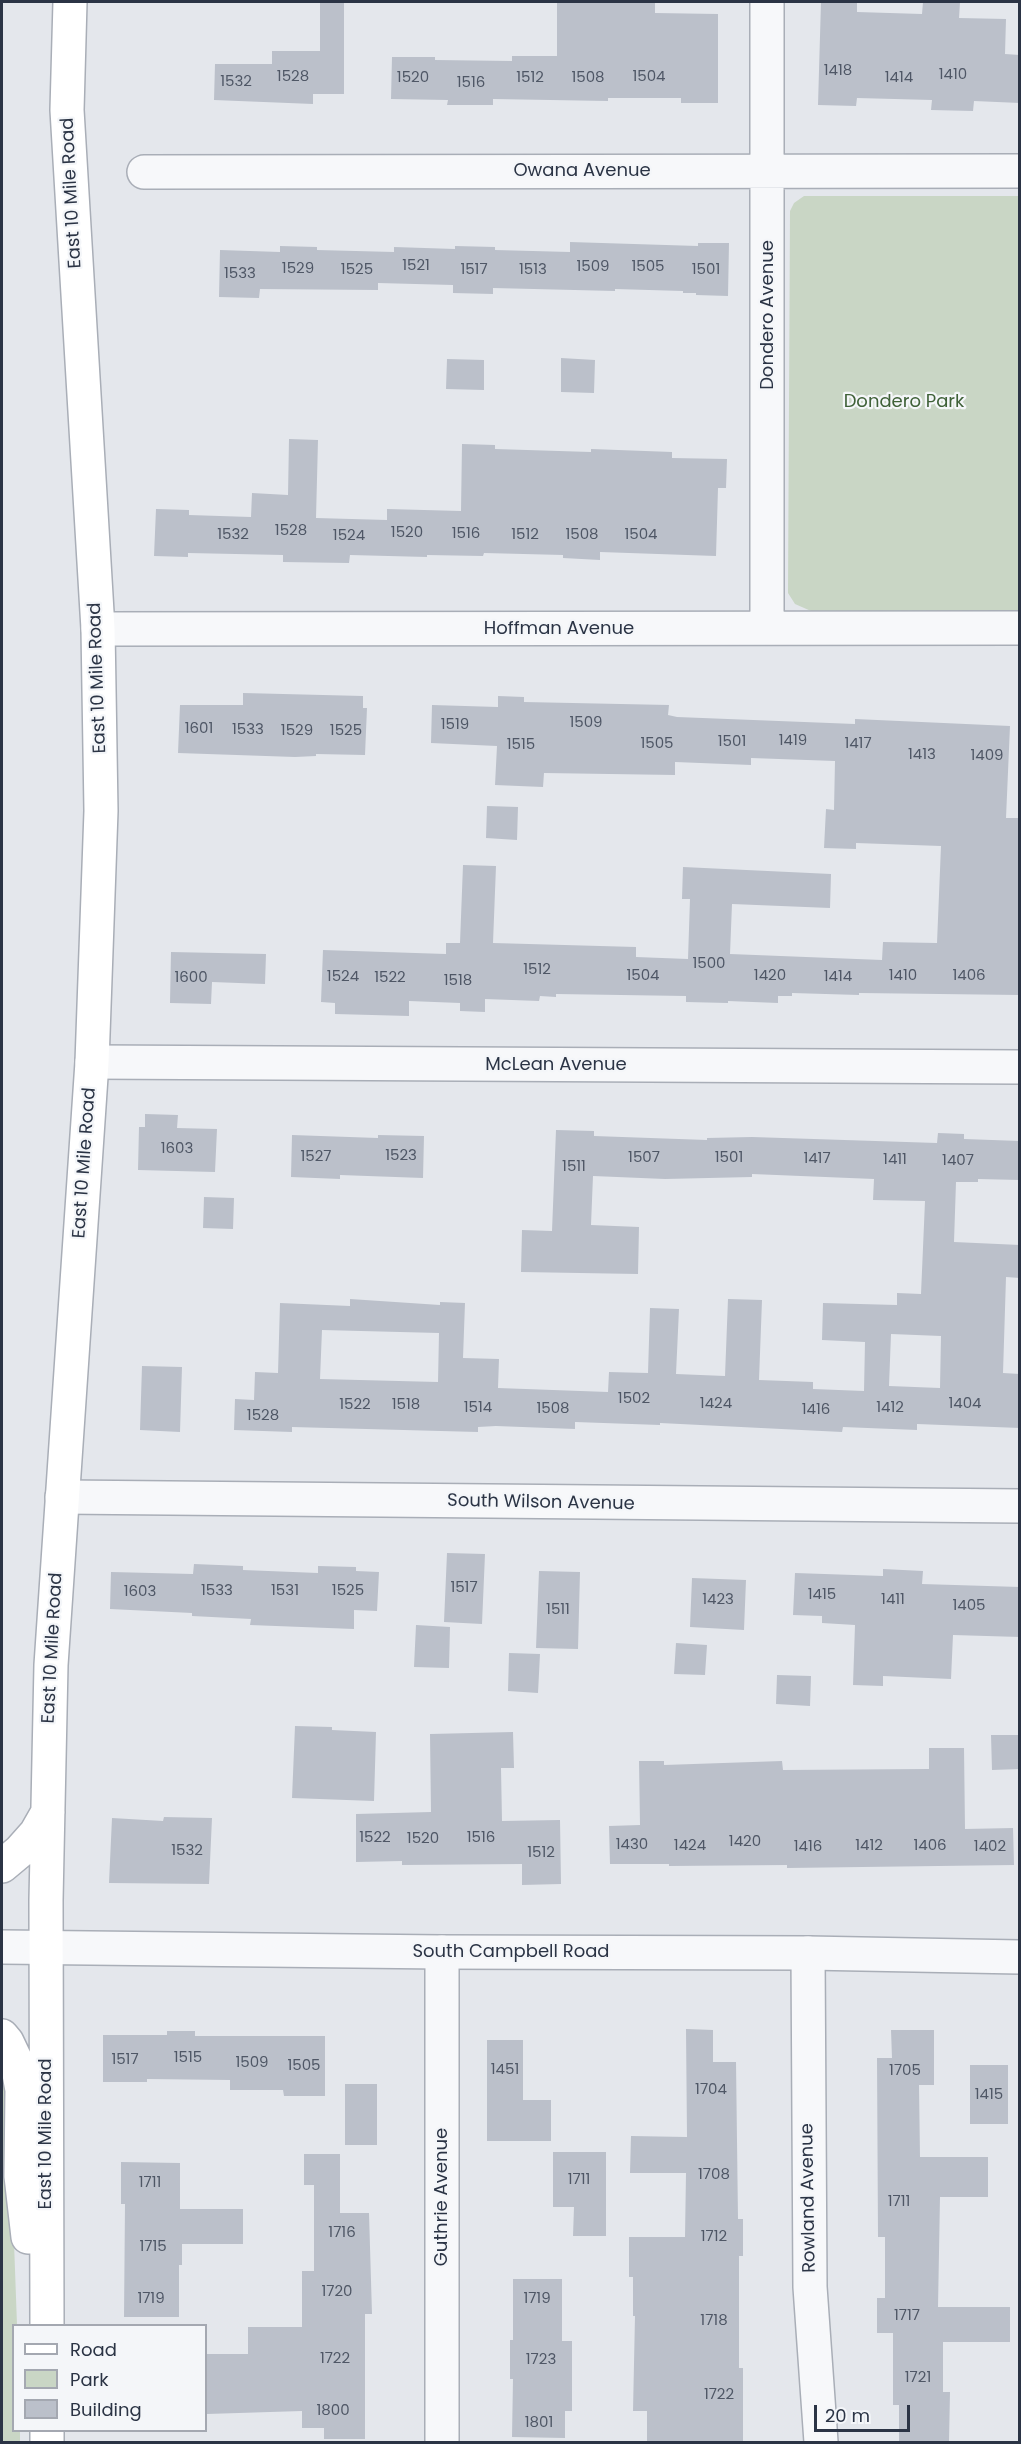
<!DOCTYPE html>
<html>
<head>
<meta charset="utf-8">
<style>
	body { margin:0 }
	#map { position:relative; width:1021px; height:2444px; overflow:hidden; background:#e4e7ec; font-family:Poppins,sans-serif }
	canvas { display:block }
	.frame { position:absolute; inset:0; border:3px solid #2b3445; pointer-events:none }
	.legend { position:absolute; left:12px; top:2324px; width:195px; height:108px; box-sizing:border-box; background:#f4f6f9; border:2px solid #a4a8b1; margin:0; padding:8px 10px; list-style:none; font-size:18px; color:#2b3445 }
	.legend li { display:flex; align-items:center; gap:12px; height:30px }
	.legend b { width:30px; border:2px solid #a4a8b1 }
	.scale { position:absolute; left:814px; top:2405px; width:96px; height:27px; box-sizing:border-box; border:3px solid #2b3445; border-top:0; padding-left:8px; font-size:18px; line-height:21px; white-space:nowrap; color:#2b3445; -webkit-text-stroke:4px #f4f6f9; paint-order:stroke }
</style>
</head>
<body>
<div id="map">
<canvas width="1021" height="2444"></canvas>
<div class="frame"></div>
<ul class="legend">
<li><b style="height:8px;background:#fff"></b>Road</li>
<li><b style="height:16px;background:#c9d6c5"></b>Park</li>
<li><b style="height:16px;background:#bbc0ca"></b>Building</li>
</ul>
<div class="scale">20 m</div>
</div>
<script>
const ctx = document.querySelector('canvas').getContext('2d');
ctx.lineJoin = 'round';
function fill(path, color) { ctx.fillStyle = color; ctx.fill(path, 'evenodd'); }
const poly = rows => new Path2D(rows.map(r => 'M' + r).join(''));
function strokePath(path, color, width, dash) { ctx.strokeStyle = color; ctx.lineWidth = width; ctx.lineCap = dash ? 'butt' : 'round'; ctx.setLineDash(dash || []); ctx.stroke(path); }
function label(font, color, halo, rows, align = 'center') {
  ctx.font = font + ' Poppins,sans-serif'; ctx.lineWidth = 4.5; ctx.setLineDash([]); ctx.textBaseline = 'middle'; ctx.strokeStyle = halo; ctx.fillStyle = color; for (const [text, x, y, turn = 0] of rows) {
    ctx.save(); ctx.translate(x, y); ctx.rotate((+turn || 0) * Math.PI / 180); ctx.textAlign = isNaN(turn) ? turn : align; if (halo) ctx.strokeText(text, 0, 0); ctx.fillText(text, 0, 0); ctx.restore();
  }
}
fill(poly([
	[804,196,1019,196,1019,611,811,611,795,604,788,593,790,211,794,203],
	[2,2065,8,2077,17,2325,14,2326,14,2430,20,2431,20,2442,2,2442]
]), '#c9d6c5');
fill(poly([
	[320,2,344,2,344,94,313,94,313,104,214,100,215,64,272,64,272,51,320,51],
	[557,2,655,2,655,13,718,14,718,103,681,103,681,98,608,98,608,101,493,99,493,105,447,105,448,100,391,99,392,57,435,57,435,60,512,61,512,56,557,56],
	[821,2,857,2,857,12,922,14,923,2,960,2,959,18,1006,19,1005,54,1020,55,1020,103,974,101,973,111,931,110,932,100,857,98,856,106,818,105],
	[570,242,698,246,698,243,729,243,728,296,696,295,696,293,683,293,683,291,615,289,615,291,493,288,493,294,453,293,453,285,378,283,378,290,260,289,259,298,219,297,220,250,280,252,280,246,317,247,317,250,394,252,394,247,455,249,455,246,495,247,495,250,570,252],
	[561,358,595,360,594,393,561,392],
	[447,359,484,360,484,390,446,389],
	[289,439,318,440,316,518,387,520,387,509,461,511,462,444,495,445,495,449,591,452,591,449,672,452,672,458,727,459,726,488,718,488,716,556,600,552,600,560,563,558,563,555,484,553,483,556,427,555,427,557,350,555,349,563,283,562,283,555,188,553,188,557,154,556,156,509,189,510,189,515,251,517,252,493,288,495],
	[243,693,363,696,363,708,367,708,365,755,316,754,316,756,295,757,178,753,180,705,243,705],
	[498,696,524,697,524,702,669,705,668,715,677,717,855,724,855,719,1010,726,1006,818,1020,818,1020,995,859,993,859,995,792,993,792,996,778,996,778,1003,728,1001,728,1003,686,1002,686,996,556,994,556,997,540,996,539,1001,485,999,485,1012,460,1011,460,1003,409,1001,409,1016,335,1014,335,1003,321,1002,323,950,446,954,446,943,460,943,463,865,496,866,493,943,636,947,636,957,688,959,690,899,682,899,683,867,831,874,830,908,732,904,730,954,882,960,883,942,937,943,941,846,856,843,856,849,824,848,826,809,834,810,835,761,751,758,751,765,675,762,675,775,544,773,543,787,495,785,497,746,431,743,432,705,498,707],
	[487,806,518,807,517,840,486,838],
	[171,952,266,954,265,984,212,982,211,1004,170,1003],
	[145,1114,178,1115,177,1128,217,1129,215,1172,138,1170,139,1127,145,1127],
	[556,1130,594,1131,594,1136,707,1140,707,1138,752,1137,937,1143,938,1133,964,1134,964,1139,1020,1141,1020,1180,978,1179,978,1182,956,1182,954,1242,1020,1245,1020,1278,1006,1277,1003,1373,1020,1374,1020,1428,917,1424,917,1430,843,1427,842,1432,660,1423,660,1425,575,1422,575,1429,496,1426,478,1427,478,1432,292,1427,292,1432,234,1430,235,1399,254,1400,255,1372,278,1373,280,1303,350,1306,350,1299,440,1305,440,1302,465,1303,463,1358,499,1359,498,1388,608,1392,609,1372,648,1373,650,1308,679,1309,676,1374,725,1376,728,1299,762,1300,759,1380,813,1382,813,1389,864,1391,865,1342,822,1340,823,1303,897,1305,897,1293,921,1294,925,1201,873,1200,874,1179,752,1174,752,1177,665,1179,593,1176,591,1225,639,1227,638,1274,521,1272,522,1230,552,1231],
	[322,1330,439,1333,438,1382,320,1379],
	[891,1334,941,1336,940,1388,889,1386],
	[292,1135,378,1138,378,1135,424,1136,423,1178,340,1175,340,1179,291,1177],
	[204,1197,234,1198,233,1229,203,1228],
	[142,1366,182,1367,180,1432,140,1430],
	[447,1553,485,1554,482,1624,444,1622],
	[194,1564,243,1566,243,1570,318,1573,318,1566,356,1567,356,1571,379,1572,377,1611,354,1610,354,1629,250,1625,251,1619,192,1616,192,1613,110,1609,111,1572,193,1574],
	[883,1569,923,1571,922,1584,1020,1587,1020,1637,953,1635,951,1679,883,1676,883,1686,853,1685,855,1625,822,1623,822,1616,793,1615,795,1573,883,1576],
	[539,1571,580,1572,578,1649,536,1648],
	[692,1578,746,1580,744,1630,690,1627],
	[416,1625,450,1627,449,1668,414,1667],
	[676,1643,707,1645,705,1675,674,1674],
	[509,1653,540,1654,538,1693,508,1691],
	[777,1675,811,1676,810,1706,776,1704],
	[295,1726,332,1727,332,1730,376,1732,374,1801,292,1798],
	[513,1732,514,1768,501,1768,502,1821,560,1820,561,1884,522,1885,522,1864,402,1865,402,1861,356,1862,356,1814,431,1812,430,1734],
	[991,1735,1020,1735,1020,1769,992,1770],
	[929,1748,964,1748,965,1829,1013,1828,1014,1865,787,1868,787,1865,669,1866,669,1864,610,1864,609,1826,640,1825,639,1761,664,1761,664,1765,782,1761,783,1770,929,1769],
	[164,1817,212,1818,209,1884,109,1883,112,1818,163,1821],
	[686,2029,713,2030,713,2062,736,2062,738,2219,743,2219,743,2256,739,2256,739,2368,743,2368,743,2442,647,2442,647,2411,633,2411,635,2316,633,2316,633,2277,629,2277,629,2237,685,2237,686,2173,630,2173,631,2136,687,2137],
	[891,2030,934,2030,934,2085,919,2085,920,2157,988,2157,988,2197,940,2197,938,2307,1010,2307,1010,2342,943,2342,943,2392,950,2392,949,2442,899,2442,899,2405,893,2405,893,2333,877,2333,877,2298,885,2298,885,2237,878,2237,877,2058,892,2058],
	[167,2031,195,2031,195,2036,325,2036,325,2096,284,2096,283,2090,230,2090,230,2080,147,2079,147,2082,103,2082,103,2035,167,2035],
	[487,2040,523,2040,523,2100,551,2100,551,2141,487,2141],
	[970,2065,1008,2065,1008,2124,970,2124],
	[345,2084,377,2084,377,2145,345,2145],
	[553,2152,606,2152,606,2236,573,2236,574,2207,553,2207],
	[304,2154,340,2154,340,2213,369,2213,372,2314,365,2314,365,2439,324,2439,324,2428,302,2428,302,2411,207,2414,207,2354,248,2354,248,2327,302,2327,302,2271,314,2271,314,2185,304,2185],
	[121,2162,180,2163,180,2209,243,2209,243,2244,182,2244,182,2265,179,2265,179,2317,124,2317,125,2204,121,2204],
	[513,2279,562,2279,562,2341,572,2341,572,2411,565,2411,565,2438,512,2437,513,2379,510,2379,510,2340,513,2340]
]), '#bbc0ca');
const minor = poly([
	[144,172,1020,171],
	[767,628,767,2],
	[98,629,1020,628],
	[92,1062,1020,1067],
	[62,1497,1020,1506],
	[808,1953,810,2287,821,2442],
	[442,2442,442,1952]
]);
const tertiary = poly([
	[2,1947,442,1952,808,1953,1020,1957]
]);
const secondary = poly([
	[2,1866,20,1851,36,1833,48,1812],
	[2,2036,7,2042,17,2063,22,2090,21,2176,28,2237],
	[47,2326,46,1900,51,1665,92,1062,101,811,98,629,67,110,70,2],
	[47,2442,47,2430]
]);
strokePath(minor, '#a9aeb7', 36);
strokePath(tertiary, '#a9aeb7', 36);
strokePath(secondary, '#a9aeb7', 36);
strokePath(minor, '#f7f8fa', 33);
strokePath(tertiary, '#f7f8fa', 33);
strokePath(secondary, '#fff', 33);
label('15px', '#4f5766', null, [
	["1418",838,71],
	["1410",953,75],
	["1528",293,77],
	["1504",649,77],
	["1520",413,78],
	["1512",530,78],
	["1508",588,78],
	["1414",899,78],
	["1532",236,82],
	["1516",471,83],
	["1521",416,266],
	["1509",593,267],
	["1505",648,267],
	["1529",298,269],
	["1525",357,270],
	["1517",474,270],
	["1513",533,270],
	["1501",706,270],
	["1533",240,274],
	["1528",291,531],
	["1520",407,533],
	["1516",466,534],
	["1532",233,535],
	["1512",525,535],
	["1508",582,535],
	["1504",641,535],
	["1524",349,536],
	["1509",586,723],
	["1519",455,725],
	["1601",199,729],
	["1533",248,730],
	["1529",297,731],
	["1525",346,731],
	["1419",793,741],
	["1501",732,742],
	["1505",657,744],
	["1417",858,744],
	["1515",521,745],
	["1413",922,755],
	["1409",987,756],
	["1500",709,964],
	["1512",537,970],
	["1504",643,976],
	["1420",770,976],
	["1410",903,976],
	["1406",969,976],
	["1524",343,977],
	["1414",838,977],
	["1600",191,978],
	["1522",390,978],
	["1518",458,981],
	["1603",177,1149],
	["1523",401,1156],
	["1527",316,1157],
	["1507",644,1158],
	["1501",729,1158],
	["1417",817,1159],
	["1411",895,1160],
	["1407",958,1161],
	["1511",574,1167],
	["1502",634,1399],
	["1424",716,1404],
	["1404",965,1404],
	["1522",355,1405],
	["1518",406,1405],
	["1514",478,1408],
	["1412",890,1408],
	["1508",553,1409],
	["1416",816,1410],
	["1528",263,1416],
	["1517",464,1588],
	["1533",217,1591],
	["1531",285,1591],
	["1525",348,1591],
	["1603",140,1592],
	["1415",822,1595],
	["1423",718,1600],
	["1411",893,1600],
	["1405",969,1606],
	["1511",558,1610],
	["1522",375,1838],
	["1516",481,1838],
	["1520",423,1839],
	["1420",745,1842],
	["1430",632,1845],
	["1424",690,1846],
	["1412",869,1846],
	["1406",930,1846],
	["1416",808,1847],
	["1402",990,1847],
	["1532",187,1851],
	["1512",541,1853],
	["1515",188,2058],
	["1517",125,2060],
	["1509",252,2063],
	["1505",304,2066],
	["1451",505,2070],
	["1705",905,2071],
	["1704",711,2090],
	["1415",989,2095],
	["1708",714,2175],
	["1711",579,2180],
	["1711",150,2183],
	["1711",899,2202],
	["1716",342,2233],
	["1712",714,2237],
	["1715",153,2247],
	["1720",337,2292],
	["1719",151,2299],
	["1719",537,2299],
	["1717",907,2316],
	["1718",714,2321],
	["1722",335,2359],
	["1723",541,2360],
	["1721",918,2378],
	["1722",719,2395],
	["1800",333,2411],
	["1801",539,2423]
]);
label('18px', '#2b3445', '#f4f6f9', [
	["Owana Avenue",582,171],
	["East 10 Mile Road",72,193,-93],
	["Dondero Avenue",768,315,-90],
	["Hoffman Avenue",559,629],
	["East 10 Mile Road",98,678,-92],
	["McLean Avenue",556,1065],
	["East 10 Mile Road",85,1163,-86],
	["South Wilson Avenue",541,1503,1],
	["East 10 Mile Road",53,1648,-87],
	["South Campbell Road",511,1952],
	["East 10 Mile Road",46,2134,-90],
	["Guthrie Avenue",442,2197,-90],
	["Rowland Avenue",809,2198,-91]
]);
label('18px', '#3f6138', '#f4f6f9', [
	["Dondero Park",904,402]
]);
</script>
</body>
</html>
